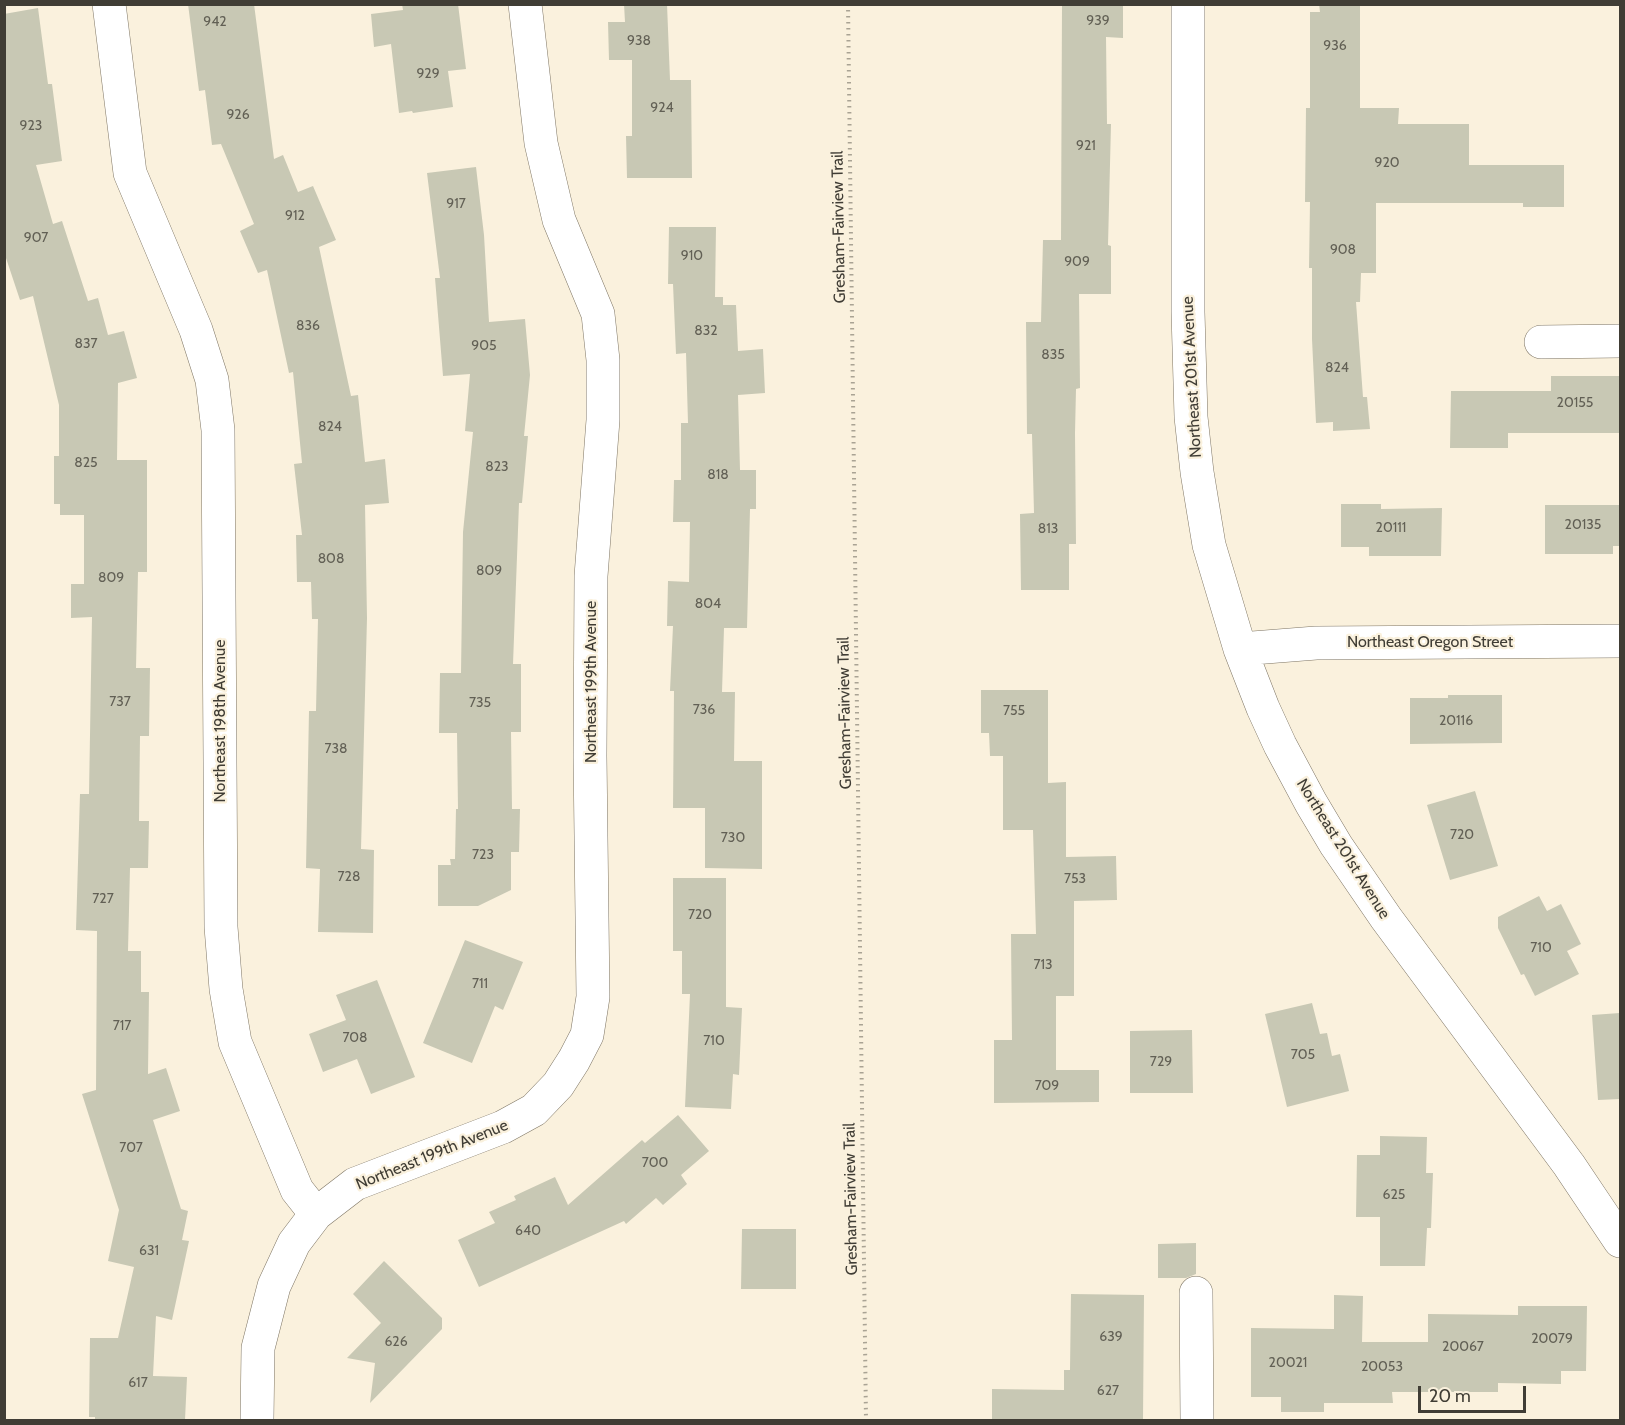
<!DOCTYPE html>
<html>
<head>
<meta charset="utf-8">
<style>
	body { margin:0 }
	#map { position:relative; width:1625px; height:1425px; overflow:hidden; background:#faf1dd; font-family:Cabin,sans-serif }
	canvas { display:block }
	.frame { position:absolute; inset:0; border:6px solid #403d35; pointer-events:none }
	.scale { position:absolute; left:1418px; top:1386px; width:108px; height:27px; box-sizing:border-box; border:3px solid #403d35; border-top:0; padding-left:8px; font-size:18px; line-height:21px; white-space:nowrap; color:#403d35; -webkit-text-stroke:4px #faf1dd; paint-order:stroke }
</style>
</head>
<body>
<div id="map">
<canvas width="1625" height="1425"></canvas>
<div class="frame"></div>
<div class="scale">20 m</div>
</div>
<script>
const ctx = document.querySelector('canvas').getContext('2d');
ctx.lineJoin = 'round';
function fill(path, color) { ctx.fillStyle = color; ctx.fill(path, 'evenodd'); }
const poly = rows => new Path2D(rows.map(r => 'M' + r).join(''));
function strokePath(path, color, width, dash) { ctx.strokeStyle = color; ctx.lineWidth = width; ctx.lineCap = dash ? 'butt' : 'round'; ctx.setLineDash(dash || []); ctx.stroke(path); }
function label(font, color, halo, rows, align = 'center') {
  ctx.font = font + ' Cabin,sans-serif'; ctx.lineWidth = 4.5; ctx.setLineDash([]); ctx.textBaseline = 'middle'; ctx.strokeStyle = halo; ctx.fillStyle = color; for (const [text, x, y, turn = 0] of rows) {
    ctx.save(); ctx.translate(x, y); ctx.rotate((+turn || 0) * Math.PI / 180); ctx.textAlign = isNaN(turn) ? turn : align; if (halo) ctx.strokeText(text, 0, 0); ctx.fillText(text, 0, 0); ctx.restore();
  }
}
fill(poly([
	[188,4,254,4,274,159,283,155,298,192,313,186,336,240,319,247,351,396,358,395,365,462,385,459,389,503,365,505,367,618,361,849,374,850,373,933,318,932,320,869,306,868,309,711,316,711,318,619,312,619,311,582,297,582,296,535,302,535,294,464,302,463,293,372,289,373,267,270,258,273,240,231,254,224,221,144,212,145,205,90,199,91],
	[402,4,458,4,466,69,448,71,453,107,413,113,412,111,399,113,391,44,374,47,371,14,403,10],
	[624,4,667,4,670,80,691,80,692,178,627,178,626,136,632,136,632,60,609,60,608,22,625,22],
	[1062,4,1123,4,1123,38,1106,37,1107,124,1111,124,1108,245,1111,246,1111,294,1079,294,1080,388,1076,389,1075,433,1076,544,1069,544,1069,590,1021,590,1020,514,1034,513,1032,434,1027,434,1026,322,1041,322,1043,240,1061,240],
	[1319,4,1360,4,1360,108,1399,108,1398,124,1469,124,1469,165,1564,165,1564,207,1523,207,1523,203,1376,203,1376,273,1361,273,1360,302,1356,302,1363,397,1367,397,1370,429,1333,431,1333,422,1316,423,1312,339,1312,268,1309,268,1310,202,1305,202,1306,108,1310,108,1310,12,1320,12],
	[38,8,48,84,52,84,62,161,36,165,53,224,62,221,88,301,98,298,108,335,124,331,137,378,118,383,117,460,147,460,147,572,138,572,136,668,150,668,149,736,140,736,139,821,149,821,148,868,130,868,128,951,141,951,141,992,149,992,148,1074,166,1068,180,1111,153,1120,181,1209,188,1211,182,1240,189,1241,172,1320,156,1316,153,1376,187,1377,185,1420,95,1420,95,1417,89,1417,90,1338,118,1338,134,1267,108,1261,119,1210,82,1094,96,1090,97,931,76,930,80,794,89,794,92,617,71,618,71,584,84,584,84,515,60,515,60,504,54,504,54,456,59,456,59,405,33,296,20,300,4,252,4,14],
	[476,167,484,235,489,322,525,319,530,375,524,436,528,436,522,503,519,503,513,664,521,664,521,732,511,732,512,809,520,809,519,852,511,852,511,890,478,906,438,906,438,865,451,865,450,859,455,859,456,809,458,809,457,733,439,733,440,673,461,673,463,532,473,432,465,431,470,374,443,376,435,278,440,278,427,173],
	[669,227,716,227,715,297,723,297,723,305,736,305,738,351,763,349,765,393,738,395,740,470,756,470,756,509,750,509,747,628,724,628,722,692,735,692,734,761,762,761,762,869,705,868,705,808,673,808,674,691,670,691,673,626,667,626,668,581,689,582,690,522,673,522,674,480,681,480,681,423,688,423,686,353,676,354,673,284,668,284],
	[1551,376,1620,376,1620,433,1508,433,1508,448,1450,448,1451,391,1551,391],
	[1341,504,1381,504,1381,509,1442,508,1441,556,1369,556,1369,547,1341,547],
	[1545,505,1620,505,1620,546,1613,546,1613,554,1545,554],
	[981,690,1048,690,1048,783,1066,782,1066,857,1116,856,1117,900,1074,901,1074,996,1056,996,1056,1070,1099,1070,1099,1102,994,1103,994,1040,1012,1040,1011,934,1036,934,1033,830,1003,830,1003,756,990,756,989,733,981,733],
	[1448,695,1502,695,1502,743,1410,744,1410,698,1448,698],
	[1475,791,1498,866,1450,880,1427,805],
	[673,878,726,878,726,1007,742,1008,739,1075,733,1074,731,1109,685,1107,690,994,682,994,682,951,673,951],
	[1539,896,1547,911,1561,904,1581,944,1567,951,1579,974,1535,996,1524,974,1521,975,1498,928,1498,917],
	[465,940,523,962,503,1010,495,1006,472,1063,423,1043],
	[377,980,415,1077,371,1094,357,1059,323,1072,309,1034,346,1020,336,995],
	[1312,1003,1320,1034,1327,1033,1332,1056,1340,1054,1349,1091,1287,1107,1265,1014],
	[1620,1013,1620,1099,1598,1100,1592,1015],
	[1192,1030,1193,1093,1130,1093,1130,1031],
	[678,1115,709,1151,681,1175,687,1184,663,1205,656,1198,626,1224,624,1221,479,1287,458,1240,495,1223,489,1212,516,1200,514,1196,555,1177,568,1205,642,1140,645,1143],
	[1380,1136,1427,1137,1426,1173,1433,1173,1431,1228,1427,1228,1425,1266,1380,1266,1380,1217,1356,1217,1357,1155,1380,1155],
	[742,1229,796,1229,796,1289,741,1289],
	[1196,1243,1196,1274,1186,1278,1158,1278,1158,1244],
	[384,1261,442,1318,442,1329,370,1403,375,1363,347,1358,381,1323,353,1294],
	[1071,1294,1144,1295,1143,1420,992,1420,992,1389,1064,1390,1064,1370,1070,1370],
	[1334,1295,1363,1296,1362,1342,1428,1342,1428,1314,1518,1315,1518,1306,1587,1306,1586,1371,1561,1371,1561,1384,1498,1383,1498,1392,1392,1392,1393,1403,1324,1403,1324,1412,1281,1412,1281,1397,1251,1397,1251,1328,1334,1329]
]), '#c8c8b4');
const minor = poly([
	[109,4,130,173,196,330,212,380,218,430,221,927,226,989,235,1042,297,1190,316,1214],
	[1188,4,1188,312,1191,417,1197,472,1209,545,1240,649,1263,708,1280,745,1311,803,1336,845,1386,918,1569,1165,1620,1241],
	[1541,342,1620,341],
	[1240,649,1316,643,1620,641],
	[1196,1293,1197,1420],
	[257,1420,258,1348,274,1286,294,1243,316,1214,355,1184,503,1127,534,1110,558,1085,574,1060,587,1035,593,997,590,756,591,576,603,420,603,360,598,314,559,220,541,143,525,4]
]);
strokePath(minor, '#7e7564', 34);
strokePath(poly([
	[848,4,866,1420]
]), '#a9a394', 4, [1.5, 4.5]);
strokePath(minor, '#fff', 33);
label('14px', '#626055', null, [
	["939",1098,21],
	["942",215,22],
	["938",639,41],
	["936",1335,46],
	["929",428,74],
	["924",662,108],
	["926",238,115],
	["923",31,126],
	["921",1086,146],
	["920",1387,163],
	["917",456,204],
	["912",295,216],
	["907",36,238],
	["908",1343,250],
	["910",692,256],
	["909",1077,262],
	["836",308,326],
	["832",706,331],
	["837",86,344],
	["905",484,346],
	["835",1053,355],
	["824",1337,368],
	["20155",1575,403],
	["824",330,427],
	["825",86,463],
	["823",497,467],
	["818",718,475],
	["20135",1583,525],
	["20111",1391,528],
	["813",1048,529],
	["808",331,559],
	["809",489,571],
	["809",111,578],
	["804",708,604],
	["737",120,702],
	["735",480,703],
	["736",704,710],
	["755",1014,711],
	["20116",1456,721],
	["738",336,749],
	["720",1462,835],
	["730",733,838],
	["723",483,855],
	["728",349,877],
	["753",1075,879],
	["727",103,899],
	["720",700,915],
	["710",1541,948],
	["713",1043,965],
	["711",480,984],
	["717",122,1026],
	["708",355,1038],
	["710",714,1041],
	["705",1303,1055],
	["729",1161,1062],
	["709",1047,1086],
	["707",131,1148],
	["700",655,1163],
	["625",1394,1195],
	["640",528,1231],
	["631",149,1251],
	["639",1111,1337],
	["20079",1552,1339],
	["626",396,1342],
	["20067",1463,1347],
	["20021",1288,1363],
	["20053",1382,1367],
	["617",138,1383],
	["627",1108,1391]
]);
label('16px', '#403d35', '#faf1dd', [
	["Gresham-Fairview Trail",839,227,-91],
	["Northeast 201st Avenue",1192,377,-93],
	["Northeast Oregon Street",1430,642],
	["Northeast 199th Avenue",591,682,-90],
	["Gresham-Fairview Trail",845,713,-91],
	["Northeast 198th Avenue",220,721,-90],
	["Northeast 201st Avenue",1343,849,58],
	["Northeast 199th Avenue",432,1155,-22],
	["Gresham-Fairview Trail",851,1199,-91]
]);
</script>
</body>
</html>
